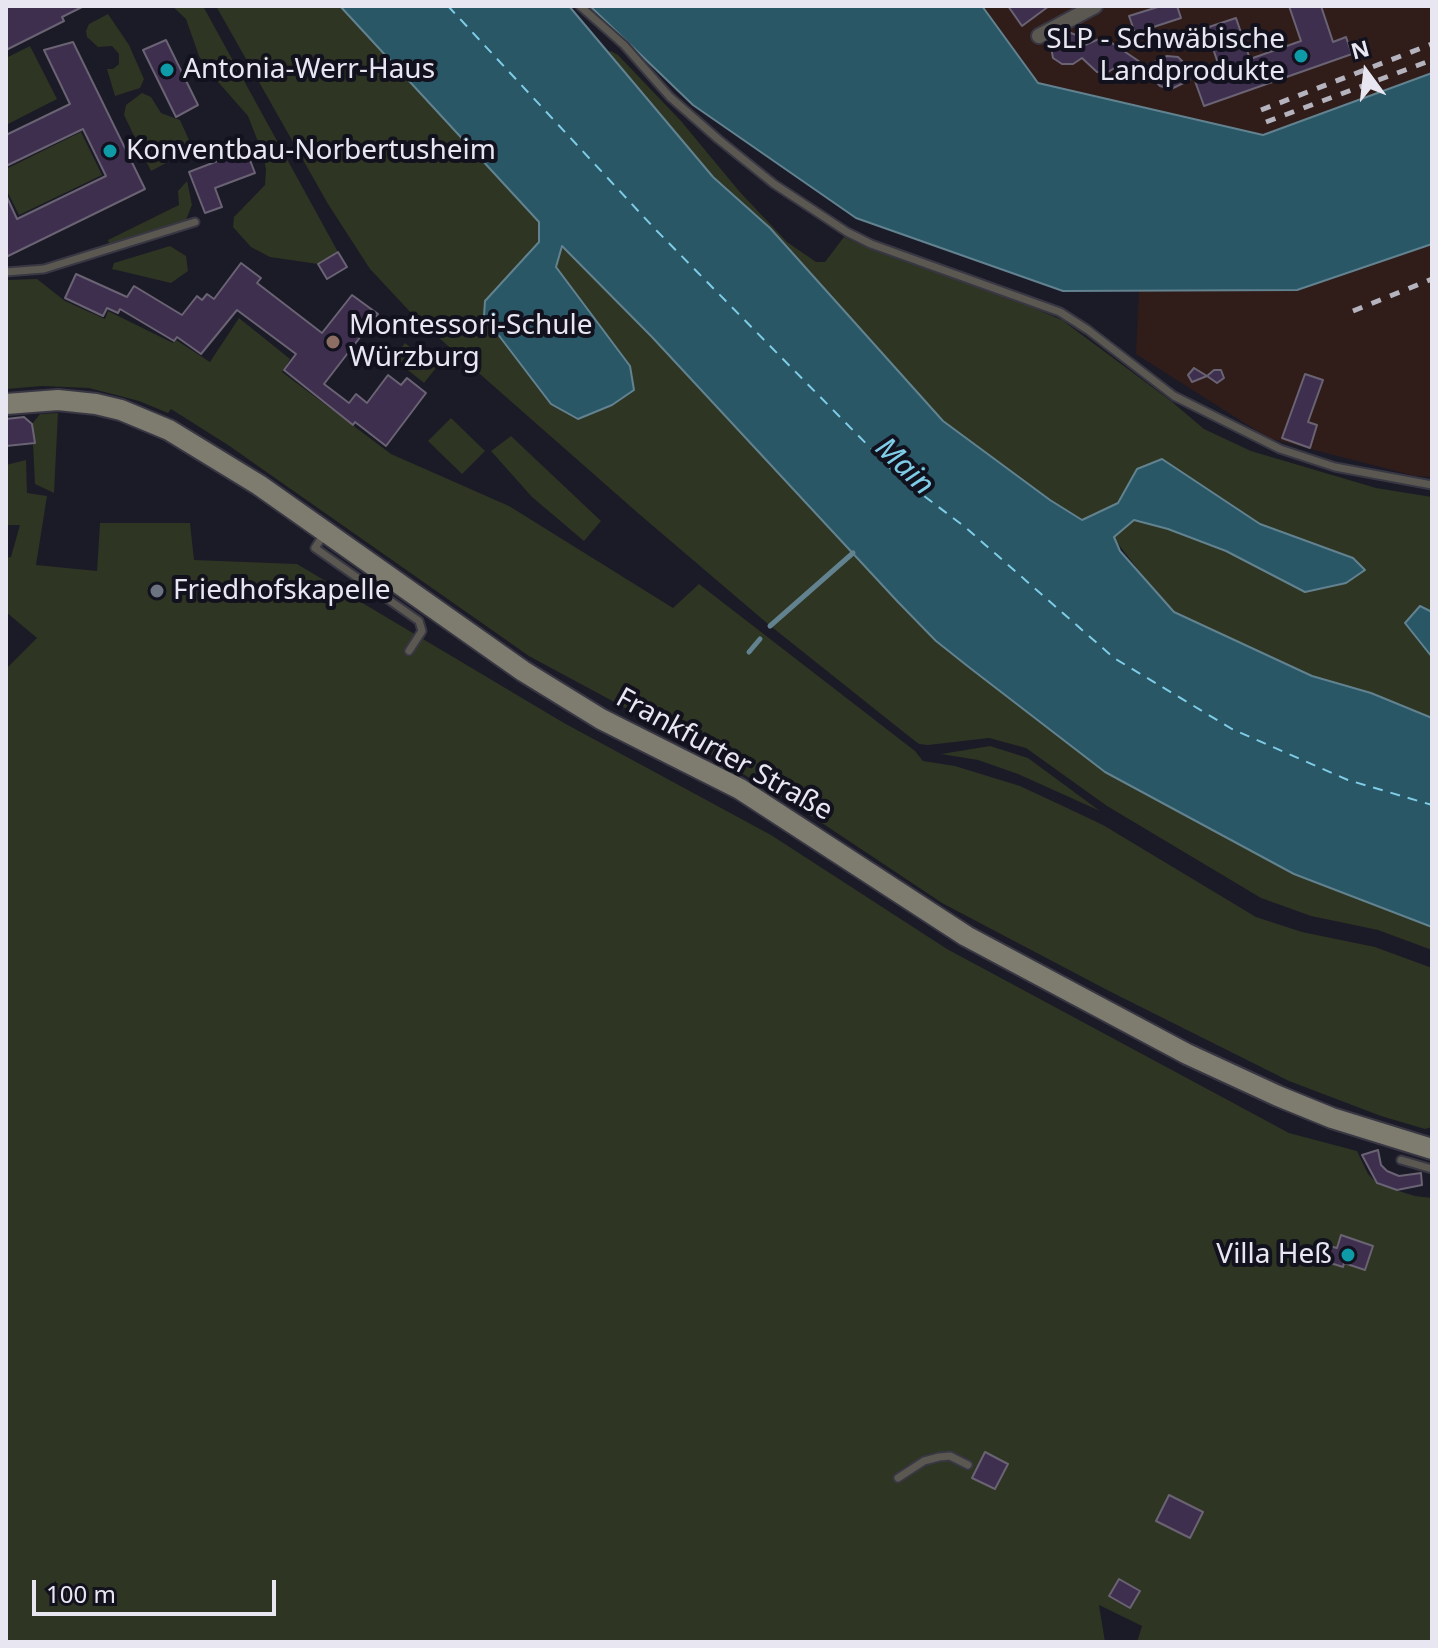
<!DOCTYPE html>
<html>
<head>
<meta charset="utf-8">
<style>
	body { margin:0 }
	#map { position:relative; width:1438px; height:1648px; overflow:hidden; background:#1b1a27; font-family:"Noto Sans",sans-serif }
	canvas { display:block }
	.frame { position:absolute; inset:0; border:8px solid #e8e7f1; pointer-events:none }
	.north { position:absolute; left:1326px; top:32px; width:80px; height:80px; -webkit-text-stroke:6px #12111e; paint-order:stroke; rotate:345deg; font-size:22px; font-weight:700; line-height:32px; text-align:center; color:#e8e7f1 }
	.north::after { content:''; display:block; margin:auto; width:28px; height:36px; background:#e8e7f1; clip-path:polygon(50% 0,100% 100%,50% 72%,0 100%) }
	.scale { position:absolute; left:32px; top:1580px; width:244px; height:36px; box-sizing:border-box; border:4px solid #e8e7f1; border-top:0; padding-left:10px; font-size:24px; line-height:28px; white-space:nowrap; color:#e8e7f1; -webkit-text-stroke:6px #12111e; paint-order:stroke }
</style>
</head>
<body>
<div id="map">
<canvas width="1438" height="1648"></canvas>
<div class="frame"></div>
<div class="north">N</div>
<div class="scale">100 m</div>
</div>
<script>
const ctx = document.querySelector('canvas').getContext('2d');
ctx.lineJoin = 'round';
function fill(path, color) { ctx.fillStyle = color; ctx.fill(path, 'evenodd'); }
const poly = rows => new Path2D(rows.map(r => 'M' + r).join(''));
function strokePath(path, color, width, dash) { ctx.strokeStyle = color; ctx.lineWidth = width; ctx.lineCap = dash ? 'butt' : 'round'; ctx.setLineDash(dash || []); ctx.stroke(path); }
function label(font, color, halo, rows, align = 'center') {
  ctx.font = font + ' "Noto Sans",sans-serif'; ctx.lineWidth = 8; ctx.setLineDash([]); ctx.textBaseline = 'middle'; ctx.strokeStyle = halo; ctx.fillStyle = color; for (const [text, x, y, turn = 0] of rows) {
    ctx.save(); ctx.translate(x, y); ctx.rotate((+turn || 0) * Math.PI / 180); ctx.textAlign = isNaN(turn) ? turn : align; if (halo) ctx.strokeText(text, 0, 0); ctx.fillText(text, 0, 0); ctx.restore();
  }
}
fill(poly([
	[982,6,1432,6,1432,73,1263,135,1037,83],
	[1432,244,1432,477,1415,476,1268,438,1136,354,1139,290,1297,290]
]), '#301d1a');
fill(poly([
	[172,6,203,6,338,252,318,264,270,257,251,247,233,227,234,217,265,185,266,169,262,152,248,116,211,74,199,56,186,19],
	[216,6,340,6,539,222,540,242,485,301,630,366,556,267,562,245,652,337,936,641,970,668,1294,873,1432,927,1432,950,1378,930,1311,916,1261,898,1107,806,1026,748,989,738,928,745,919,744,906,734,768,624,639,514,414,316,370,269,328,204],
	[108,14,129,45,144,79,140,88,115,96,107,69,113,69,119,64,119,54,112,46,98,47,87,37,86,31,89,24],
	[30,46,57,99,6,125,6,58],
	[611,51,618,55,681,121,739,191,787,242,816,262,825,262,844,237,875,251,943,270,1062,320,1171,401,1204,429,1251,451,1376,488,1432,497,1432,719,1312,678,1173,615,1112,536,1119,504,1083,520,1050,500,943,421,770,228,713,177,608,52],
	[142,93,151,97,161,113,180,120,189,140,187,149,181,155,151,171,124,115,126,105],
	[81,132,102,175,19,215,6,189,6,169],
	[187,181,192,205,186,220,110,246,108,240,179,205,178,191],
	[170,246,186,256,188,271,171,283,112,269,114,263],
	[37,279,65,301,105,319,108,311,173,343,176,340,210,362,239,318,290,359,282,372,391,454,509,506,673,608,699,584,915,751,923,761,955,766,1020,786,1065,807,1103,825,1256,917,1302,932,1375,947,1432,968,1432,1127,1425,1129,1381,1116,1289,1081,1109,991,942,903,804,811,705,751,529,656,228,445,171,409,168,413,139,401,89,388,42,386,6,389,6,280],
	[405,343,436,368,424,383,393,358],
	[58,413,54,493,35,484,32,424,40,414],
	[451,418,485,451,462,474,428,441],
	[511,436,601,521,584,541,532,497,491,451],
	[26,460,27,493,47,496,36,565,97,571,100,523,190,523,194,560,297,564,564,723,771,835,947,949,1289,1133,1357,1151,1368,1174,1379,1185,1415,1196,1432,1198,1432,1642,1137,1642,1142,1626,1099,1605,1105,1642,6,1642,6,669,37,638,6,612,6,558,11,557,20,525,6,525,6,465],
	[990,746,1028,758,1100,811,1018,774,978,760,941,754]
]), '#2e3522');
const water = poly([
	[340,6,569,6,713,177,770,228,943,421,1050,500,1082,520,1118,503,1137,469,1162,459,1260,524,1353,558,1365,570,1346,583,1305,592,1226,551,1168,529,1134,520,1114,537,1120,551,1174,612,1312,676,1371,693,1432,718,1432,927,1294,874,1105,772,970,668,936,641,898,602,652,337,562,246,556,267,630,366,634,390,612,405,578,419,551,404,484,316,485,301,539,242,539,222,340,6],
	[590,6,982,6,1038,83,1263,135,1432,73,1432,244,1297,290,1063,291,856,218,693,105,590,6],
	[1420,606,1432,612,1432,657,1405,623,1420,606]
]);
fill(water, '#295766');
strokePath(water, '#628290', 2);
strokePath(poly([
	[770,626,853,553],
	[749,652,760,639]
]), '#628290', 5);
strokePath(poly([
	[448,6,655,229,899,477,965,527,1114,658,1232,729,1348,780,1432,805]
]), '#7ecce6', 2, [10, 8]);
const building = poly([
	[6,6,84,6,62,17,64,21,6,50,6,6],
	[1008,6,1049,6,1022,26,1008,6],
	[1161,6,1177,6,1181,18,1135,33,1129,16,1161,6],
	[1289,6,1321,6,1333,42,1346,37,1352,54,1204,106,1195,81,1221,72,1206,28,1236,18,1250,59,1301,41,1289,6],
	[1068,32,1079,36,1085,45,1099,39,1109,41,1146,66,1167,56,1178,57,1186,65,1190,80,1171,89,1160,86,1150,75,1142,80,1131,80,1116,67,1108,72,1097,72,1082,58,1073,64,1062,64,1053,58,1051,47,1053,40,1068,32],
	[166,40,198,105,176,117,143,50,166,40],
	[73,42,145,189,6,257,6,195,17,219,106,176,83,129,6,166,6,135,70,104,44,50,73,42],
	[246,150,255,173,215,188,222,207,205,213,189,172,246,150],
	[338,252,347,267,327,279,318,264,338,252],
	[241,263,261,278,257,283,322,333,352,295,378,314,324,384,349,403,356,394,367,403,388,375,401,385,407,378,426,393,386,446,355,422,353,425,284,370,296,354,237,310,201,354,177,337,174,341,120,309,118,313,107,308,103,316,65,298,76,274,127,297,134,286,182,315,197,296,202,300,207,294,214,299,241,263],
	[1194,368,1207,376,1214,370,1221,370,1224,378,1217,383,1207,376,1192,382,1188,375,1194,368],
	[1305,374,1323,380,1308,422,1317,425,1310,448,1282,438,1305,374],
	[24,417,32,424,35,443,6,446,6,419,24,417],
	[1378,1150,1381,1165,1387,1171,1399,1176,1421,1173,1422,1185,1397,1190,1377,1183,1362,1155,1378,1150],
	[1341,1235,1373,1246,1365,1270,1344,1263,1343,1267,1324,1261,1329,1246,1337,1248,1341,1235],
	[985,1452,1008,1464,995,1489,972,1478,985,1452],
	[1169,1495,1203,1512,1190,1538,1156,1521,1169,1495],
	[1119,1579,1140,1591,1130,1608,1109,1596,1119,1579]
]);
fill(building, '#3e2f4e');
strokePath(building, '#6a6373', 2);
const lane = poly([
	[580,6,624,45,670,97,718,139,774,184,847,232,871,244,1060,312,1088,330,1174,396,1280,449,1335,467,1432,485],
	[6,272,44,269,195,222],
	[324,534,315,548,419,621,422,631,409,651],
	[1401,1160,1432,1169],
	[898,1478,924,1461,939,1457,950,1456,968,1465]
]);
const street = poly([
	[1039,36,1095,6]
]);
const secondary = poly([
	[6,404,58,400,96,404,121,410,169,430,259,485,523,671,601,719,740,789,966,936,1187,1054,1278,1096,1332,1118,1432,1149]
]);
strokePath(lane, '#383743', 11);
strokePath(street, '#383743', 18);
strokePath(secondary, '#383743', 24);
strokePath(lane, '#5a5851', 7);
strokePath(street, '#5a5851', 14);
strokePath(secondary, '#7e7b6f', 20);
strokePath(poly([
	[1261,110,1432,44],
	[1266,122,1432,60],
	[1353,311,1432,279]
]), '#b4b3be', 5, [10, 10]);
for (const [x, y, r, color] of [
	[1301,56,8,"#0f9aa8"],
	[167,70,8,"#0f9aa8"],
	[110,151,8,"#0f9aa8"],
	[333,342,8,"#8d6e63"],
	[157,591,8,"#6b7280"],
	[1348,1255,8,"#0f9aa8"]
]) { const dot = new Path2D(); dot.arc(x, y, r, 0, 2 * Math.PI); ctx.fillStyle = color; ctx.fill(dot); strokePath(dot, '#12111e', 3); }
label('28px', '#e8e7f1', '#12111e', [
	["SLP - Schwäbische",1285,40,"right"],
	["Landprodukte",1285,72,"right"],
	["Antonia-Werr-Haus",183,70],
	["Konventbau-Norbertusheim",126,151],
	["Montessori-Schule",349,326],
	["Würzburg",349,358],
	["Friedhofskapelle",173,591],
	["Villa Heß",1332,1255,"right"]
], 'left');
label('28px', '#e8e7f1', '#12111e', [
	["Frankfurter Straße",724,755,29]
]);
label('italic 30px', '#7ecce6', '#12111e', [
	["Main",904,467,44]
]);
</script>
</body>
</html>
